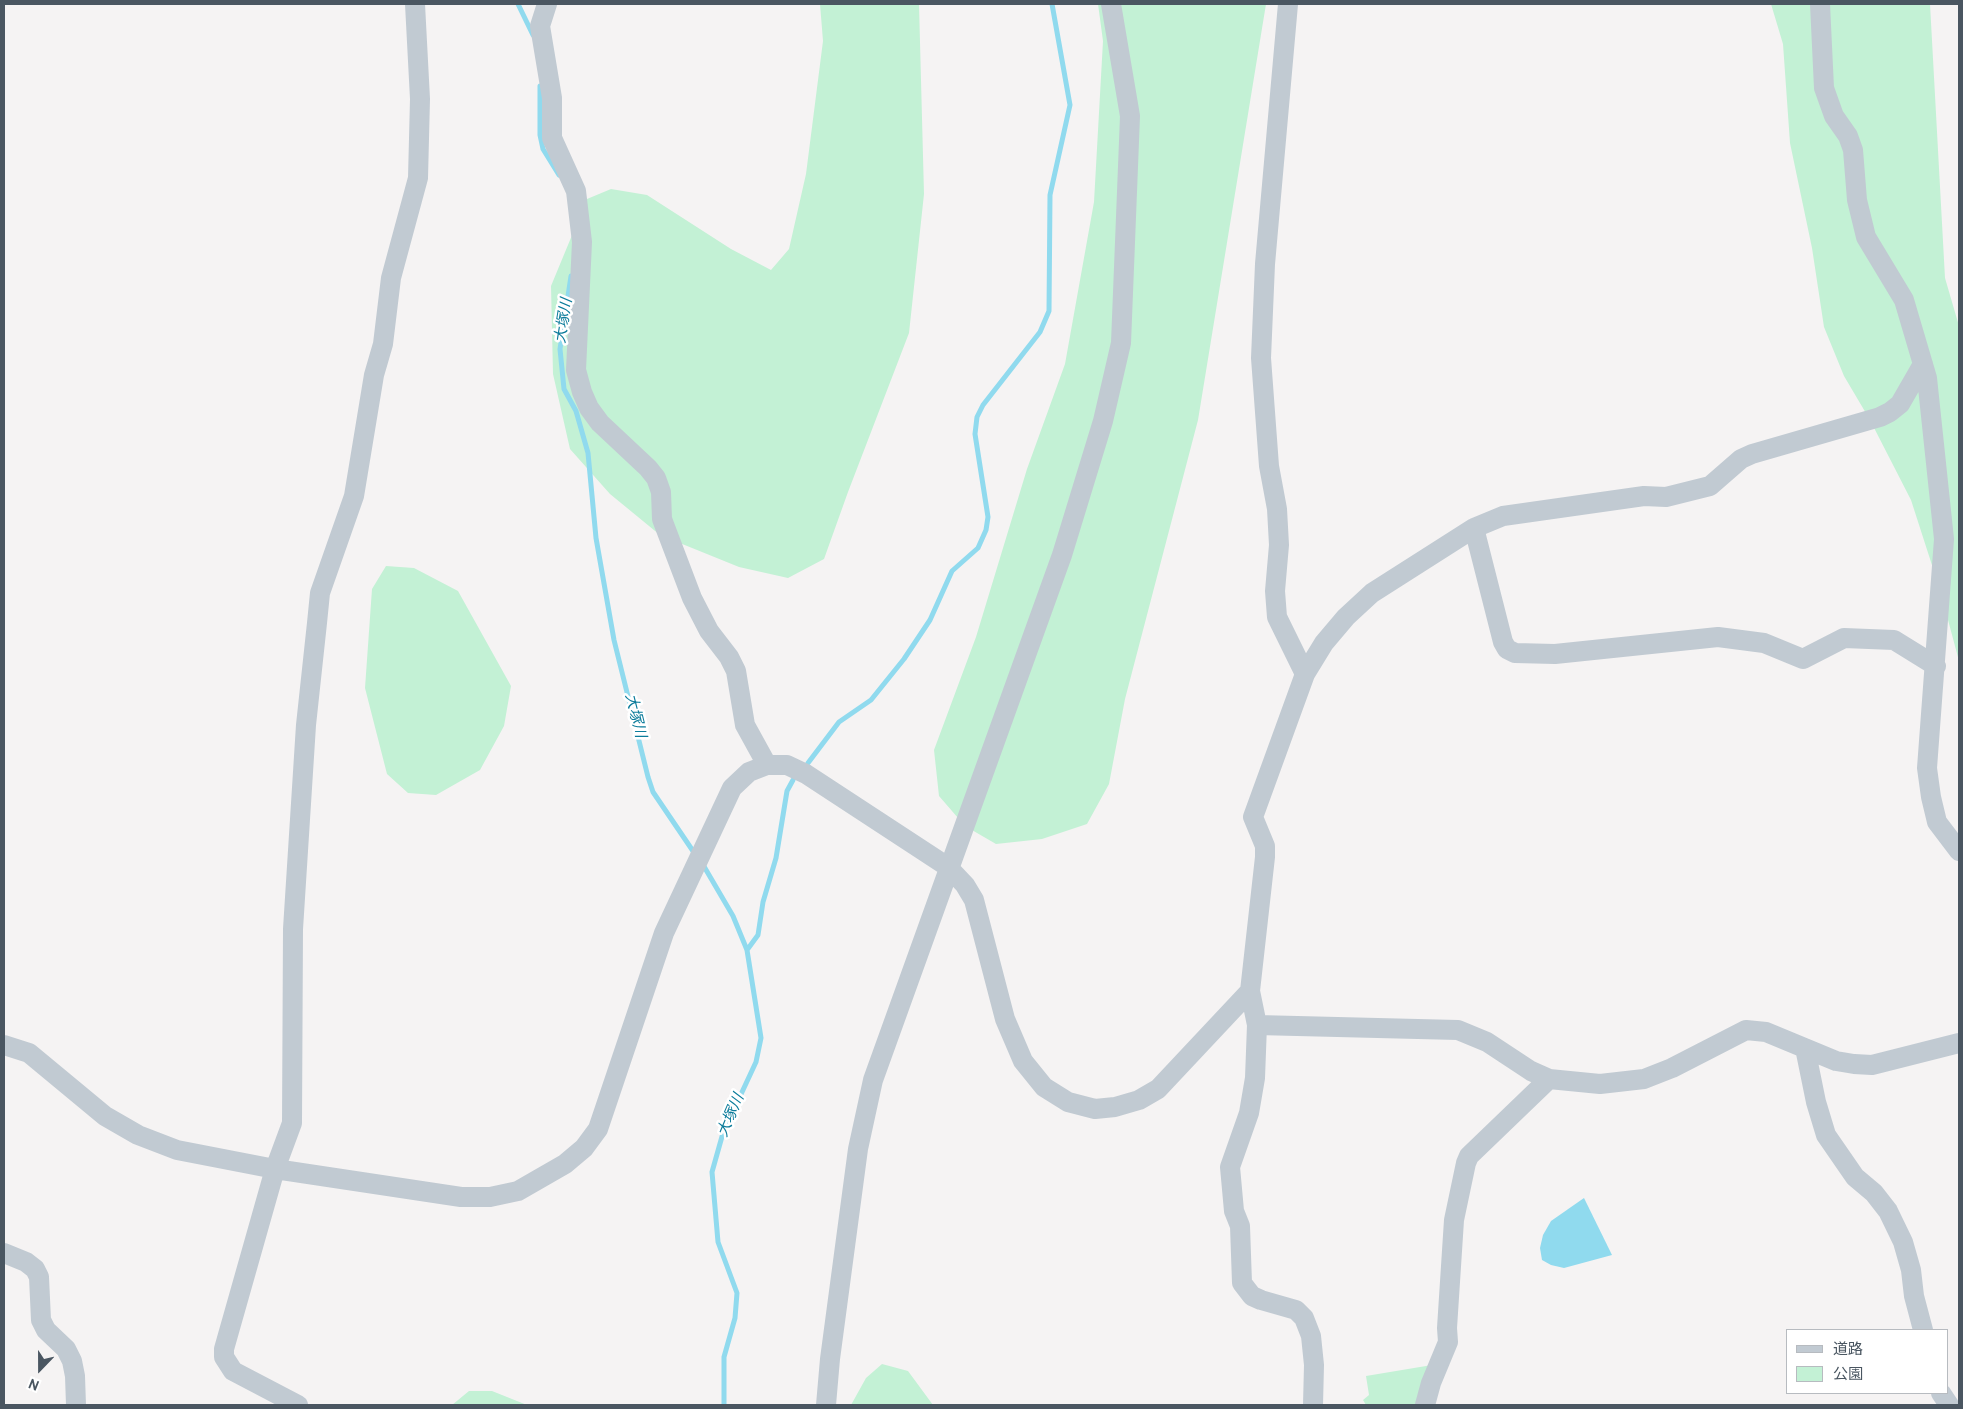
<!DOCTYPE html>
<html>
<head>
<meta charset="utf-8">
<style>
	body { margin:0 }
	#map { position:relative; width:1963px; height:1409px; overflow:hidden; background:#f5f3f3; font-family:Overpass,"Noto Sans JP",sans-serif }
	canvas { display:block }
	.frame { position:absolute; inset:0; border:5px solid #4a5661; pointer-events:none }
	.legend { position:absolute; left:1786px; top:1329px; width:162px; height:65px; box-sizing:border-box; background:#fff; border:1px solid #b7bbc0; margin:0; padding:6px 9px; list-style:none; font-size:15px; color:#4a5661 }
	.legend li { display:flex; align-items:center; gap:10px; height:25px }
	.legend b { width:25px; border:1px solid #b7bbc0 }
	.north { position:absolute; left:15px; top:1344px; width:50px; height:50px; -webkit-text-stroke:4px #fff; paint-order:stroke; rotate:202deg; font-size:14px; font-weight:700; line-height:20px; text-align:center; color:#4a5661 }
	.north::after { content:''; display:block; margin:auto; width:18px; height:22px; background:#4a5661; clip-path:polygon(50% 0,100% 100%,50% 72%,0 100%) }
</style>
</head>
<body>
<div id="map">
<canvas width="1963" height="1409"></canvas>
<div class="frame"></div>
<ul class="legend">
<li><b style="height:6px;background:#c1cad2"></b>道路</li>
<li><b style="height:14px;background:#c3f1d5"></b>公園</li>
</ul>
<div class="north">N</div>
</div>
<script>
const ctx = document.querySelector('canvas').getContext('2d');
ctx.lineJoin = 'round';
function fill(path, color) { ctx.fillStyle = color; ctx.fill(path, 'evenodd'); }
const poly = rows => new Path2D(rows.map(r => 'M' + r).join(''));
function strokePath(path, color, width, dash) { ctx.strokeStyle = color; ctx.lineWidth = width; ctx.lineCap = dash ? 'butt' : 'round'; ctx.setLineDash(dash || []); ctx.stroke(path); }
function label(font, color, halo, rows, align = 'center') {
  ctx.font = font + ' Overpass,"Noto Sans JP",sans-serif'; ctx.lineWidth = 5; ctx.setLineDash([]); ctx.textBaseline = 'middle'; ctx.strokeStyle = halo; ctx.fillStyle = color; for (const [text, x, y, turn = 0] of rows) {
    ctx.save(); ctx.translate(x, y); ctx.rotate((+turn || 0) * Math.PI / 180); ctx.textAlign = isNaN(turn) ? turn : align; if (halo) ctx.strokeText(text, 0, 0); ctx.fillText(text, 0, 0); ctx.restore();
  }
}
fill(poly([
	[820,4,919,4,924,194,909,333,848,492,824,559,788,578,739,567,660,535,610,494,570,449,553,374,551,286,587,199,611,189,647,195,731,249,771,270,789,249,806,174,823,41],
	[1098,4,1266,4,1198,420,1125,699,1109,784,1087,824,1042,839,996,844,965,826,939,796,934,750,976,637,1027,469,1065,364,1094,202,1103,41],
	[1771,4,1930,4,1945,278,1959,326,1959,661,1940,590,1911,500,1870,420,1844,376,1824,327,1812,248,1790,143,1783,44],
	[386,566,414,568,458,591,511,686,504,726,480,770,436,795,408,793,387,774,365,688,372,589],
	[882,1364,908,1371,933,1405,851,1405,866,1378],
	[1432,1365,1417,1405,1366,1405,1363,1400,1369,1395,1366,1376],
	[469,1391,492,1391,527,1405,452,1405]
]), '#c3f1d5');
fill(poly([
	[1584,1198,1612,1255,1564,1268,1551,1265,1542,1260,1540,1248,1543,1235,1551,1221]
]), '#90daee');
strokePath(poly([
	[518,4,533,35],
	[540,86,540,135,543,149,559,175],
	[571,276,560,349,564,389,576,411,588,453,596,538,614,640,648,777,653,792,695,854],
	[808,763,839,722,871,700,904,659,930,620,952,571,978,548,986,530,988,517,975,434,977,417,983,405,1040,332,1049,311,1050,195,1070,105,1052,4],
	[702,863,733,916,747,950,761,1038,756,1062,723,1133,712,1172,718,1242,737,1293,735,1318,724,1357,724,1405],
	[747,950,758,935,763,902,776,858,787,791,793,780]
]), '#90daee', 5);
strokePath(poly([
	[547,4,540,26,552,98,552,138,576,191,582,242,576,370,582,392,589,408,600,423,648,468,656,478,661,492,662,519,692,598,709,631,729,657,736,671,745,725,767,765],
	[1288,4,1265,264,1261,358,1269,466,1277,509,1279,545,1275,591,1277,617,1305,674],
	[1820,4,1824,88,1834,116,1848,136,1853,150,1857,200,1866,237,1904,300,1927,378,1944,539,1927,768,1931,797,1937,822,1959,851],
	[1474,528,1503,516,1644,496,1666,497,1710,486,1741,459,1752,454,1880,417,1890,412,1900,404,1923,364],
	[1257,1025,1458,1030,1487,1042,1531,1071,1549,1079,1600,1084,1644,1079,1672,1068,1746,1030,1766,1032,1836,1061,1854,1064,1872,1065,1959,1043],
	[4,1045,29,1053,105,1116,138,1135,177,1150,275,1169,461,1197,490,1197,518,1191,565,1164,584,1148,598,1129,664,933,732,788,749,772,767,765,787,765,806,774,948,867,965,885,974,900,1005,1019,1023,1061,1044,1087,1068,1102,1095,1109,1115,1107,1139,1100,1158,1089,1250,991],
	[1805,1048,1816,1102,1826,1135,1855,1177,1874,1193,1888,1211,1903,1242,1911,1270,1914,1296,1923,1330],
	[4,1253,26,1262,35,1269,39,1277,41,1320,46,1330,66,1349,72,1361,75,1376,76,1405],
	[1941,1393,1949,1405],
	[298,1405,233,1371,224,1357,224,1349,275,1169,292,1123,293,929,306,725,317,623,320,593,354,496,374,375,383,344,391,278,418,178,420,99,415,4],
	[826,1405,830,1359,858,1149,873,1080,1062,555,1103,421,1121,343,1130,116,1111,4],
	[1313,1405,1314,1365,1311,1336,1304,1318,1296,1310,1261,1300,1252,1296,1242,1283,1240,1226,1234,1211,1230,1167,1249,1113,1255,1078,1257,1025,1250,991,1265,857,1265,846,1253,817,1305,674,1324,643,1346,617,1372,593,1474,528,1503,642,1507,649,1515,653,1555,654,1718,637,1764,643,1803,659,1844,638,1894,640,1936,666],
	[1425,1405,1431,1383,1448,1342,1447,1328,1454,1220,1466,1163,1469,1156,1549,1079]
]), '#c1cad2', 20);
label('italic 15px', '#0c7c9b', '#fff', [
	["大塚川",565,321,-81],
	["大塚川",634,716,76],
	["大塚川",732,1116,-67]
]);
</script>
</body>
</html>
